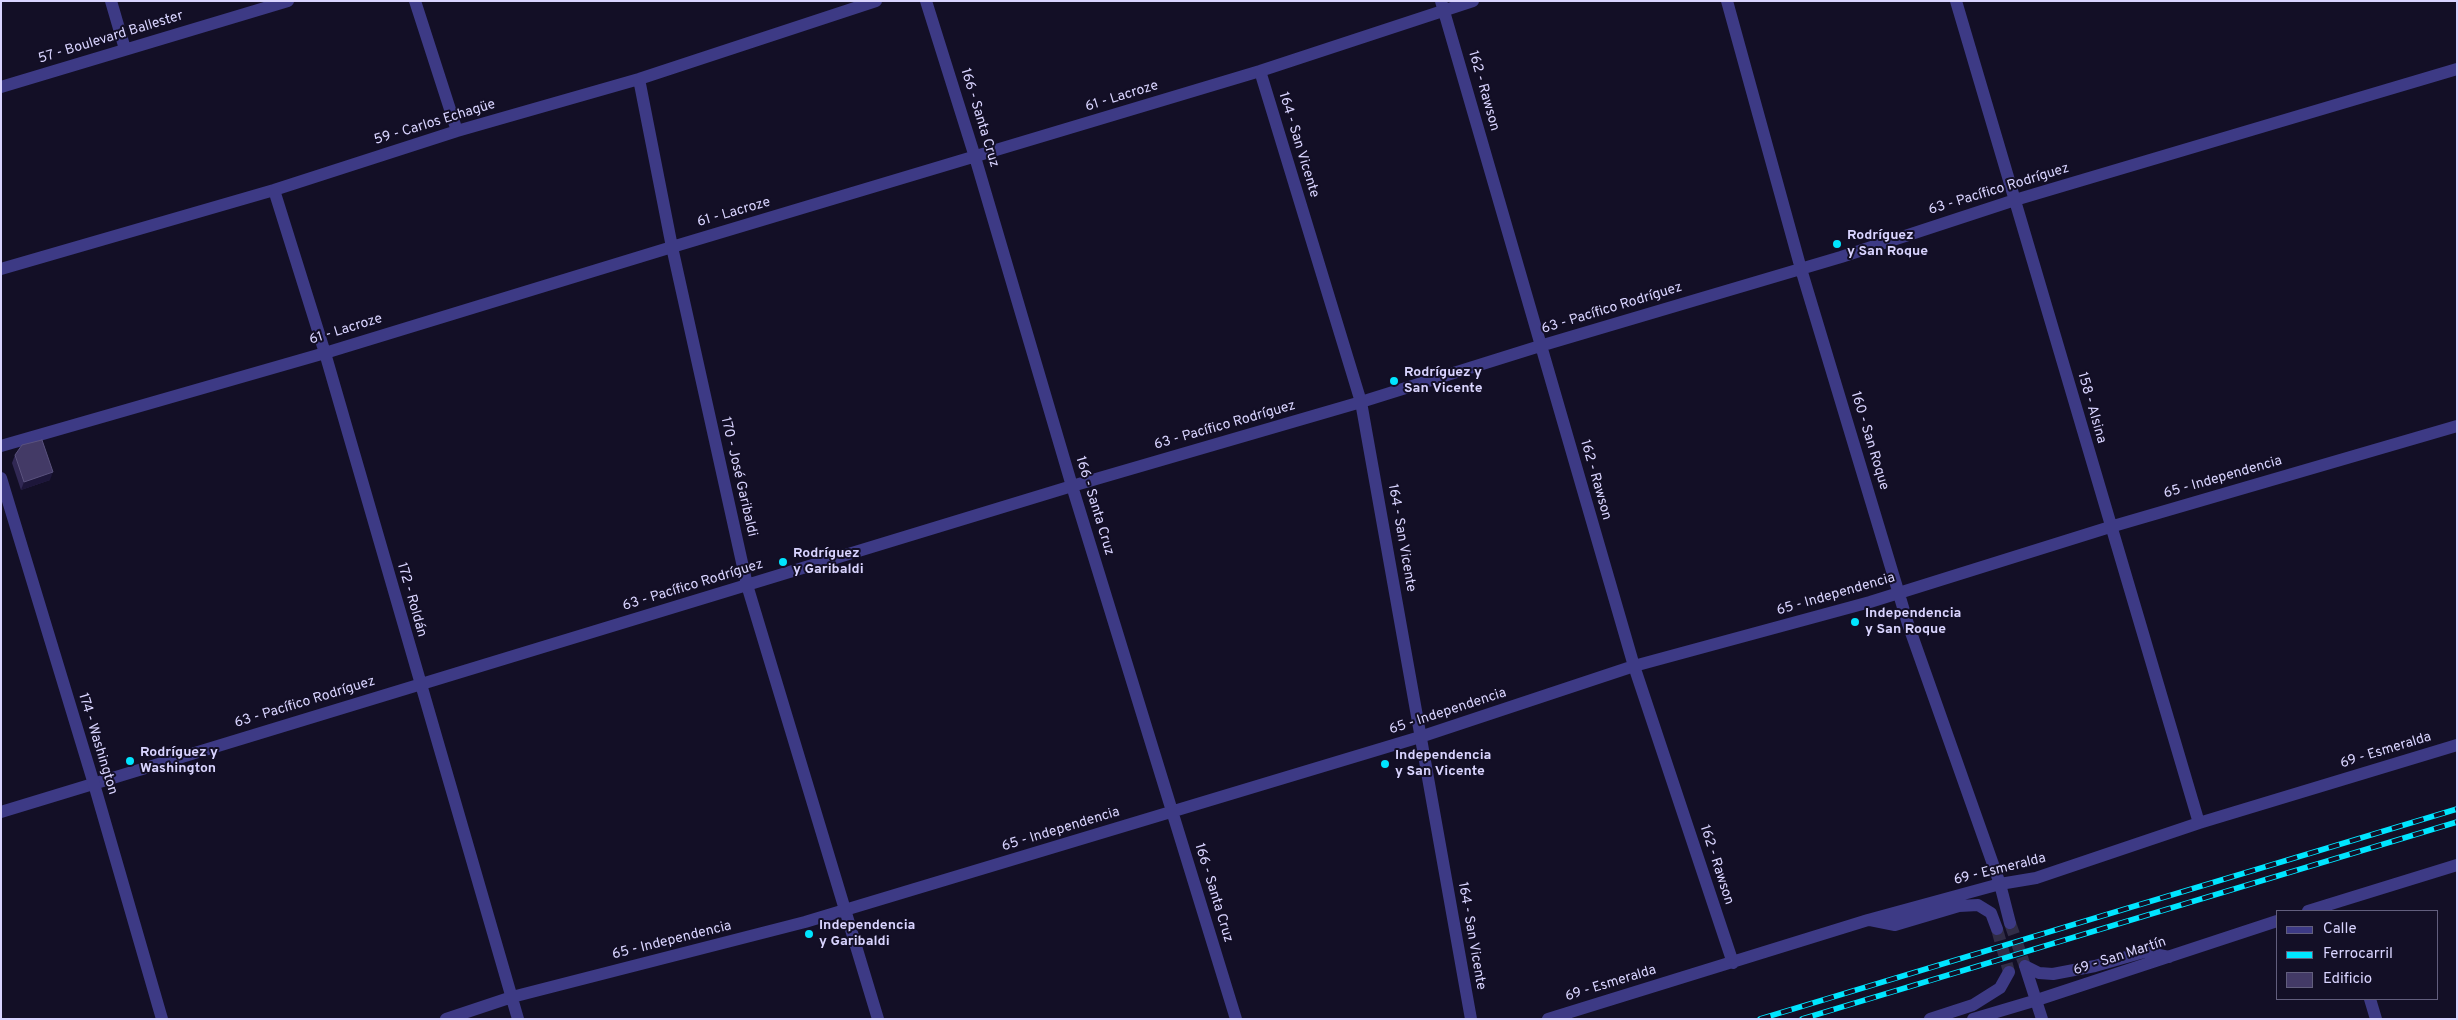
<!DOCTYPE html>
<html>
<head>
<meta charset="utf-8">
<style>
	body { margin:0 }
	#map { position:relative; width:2458px; height:1020px; overflow:hidden; background:#130f26; font-family:Overpass,sans-serif }
	canvas { display:block }
	.frame { position:absolute; inset:0; border:2px solid #d9d4ff; pointer-events:none }
	.legend { position:absolute; left:2276px; top:910px; width:162px; height:90px; box-sizing:border-box; background:#130f26; border:1px solid #625e7d; margin:0; padding:6px 9px; list-style:none; font-size:15px; color:#d9d4ff }
	.legend li { display:flex; align-items:center; gap:10px; height:25px }
	.legend b { width:25px; border:1px solid #625e7d }
</style>
</head>
<body>
<div id="map">
<canvas width="2458" height="1020"></canvas>
<div class="frame"></div>
<ul class="legend">
<li><b style="height:6px;background:#3d3a85"></b>Calle</li>
<li><b style="height:6px;background:#00e5ff"></b>Ferrocarril</li>
<li><b style="height:14px;background:#433a66"></b>Edificio</li>
</ul>
</div>
<script>
const ctx = document.querySelector('canvas').getContext('2d');
ctx.lineJoin = 'round';
const poly = rows => new Path2D(rows.map(r => 'M' + r).join(''));
function strokePath(path, color, width, dash) { ctx.strokeStyle = color; ctx.lineWidth = width; ctx.lineCap = dash ? 'butt' : 'round'; ctx.setLineDash(dash || []); ctx.stroke(path); }
function fill(path, color) { ctx.fillStyle = color; ctx.fill(path, 'evenodd'); }
function label(font, color, halo, rows, align = 'center') {
  ctx.font = font + ' Overpass,sans-serif'; ctx.lineWidth = 4; ctx.setLineDash([]); ctx.textBaseline = 'middle'; ctx.strokeStyle = halo; ctx.fillStyle = color; for (const [text, x, y, turn = 0] of rows) {
    ctx.save(); ctx.translate(x, y); ctx.rotate((+turn || 0) * Math.PI / 180); ctx.textAlign = isNaN(turn) ? turn : align; if (halo) ctx.strokeText(text, 0, 0); ctx.fillText(text, 0, 0); ctx.restore();
  }
}
strokePath(poly([
	[2010,923,2025,966],
	[1997,929,2009,972]
]), '#312d47', 12, [12, 6]);
strokePath(poly([
	[111,1,125,49],
	[415,1,457,131],
	[926,1,975,157,1072,486,1236,1019],
	[1441,1,1634,666,1733,963],
	[1727,1,1801,269,1908,624,2000,884,2010,923],
	[1956,1,2199,823],
	[1260,71,1361,402,1471,1019],
	[639,79,672,247,747,585,878,1019],
	[1,87,288,1],
	[274,190,325,353,518,1019],
	[1,269,274,190,457,131,639,79,876,1],
	[1,446,325,353,672,247,1260,71,1473,1],
	[1,812,1072,486,1361,402,1540,346,1841,257,2015,200,2457,69],
	[2308,911,2457,865],
	[1870,920,1895,925,1959,906,1978,905,1991,913,1997,929],
	[2025,966,2039,973,2053,974,2095,966,2144,952,2169,957],
	[2025,966,2042,1019],
	[2370,999,2376,1019],
	[446,1019,512,997,805,922,1420,737,1634,666,1870,602,2110,527,2457,426],
	[1548,1019,1868,920,2000,884,2036,878,2199,823,2457,745],
	[1930,1019,1973,1005,2000,988,2009,972],
	[1973,1019,2037,1000,2277,921]
]), '#3d3a85', 12);
strokePath(poly([
	[1,478,94,784,162,1019]
]), '#3d3a85', 12);
const rail = poly([
	[1760,1019,2457,809],
	[1802,1019,2457,822]
]);
strokePath(rail, '#00e5ff', 5.5);
strokePath(rail, '#130f26', 4, [11]);
fill(poly([
	[15,455,50,480,21,490,12,463]
]), '#312854');
fill(poly([
	[53,472,50,480,21,490,24,482]
]), '#1d163a');
const building = poly([
	[42,440,53,472,24,482,15,455,22,445,42,440]
]);
fill(building, '#433a66');
strokePath(building, '#5a527e', 1);
for (const [x, y, r, color] of [
	[1837,244,5,"#00e5ff"],
	[1394,381,5,"#00e5ff"],
	[783,562,5,"#00e5ff"],
	[1855,622,5,"#00e5ff"],
	[130,761,5,"#00e5ff"],
	[1385,764,5,"#00e5ff"],
	[809,934,5,"#00e5ff"]
]) { const dot = new Path2D(); dot.arc(x, y, r, 0, 2 * Math.PI); ctx.fillStyle = color; ctx.fill(dot); strokePath(dot, '#130f26', 2); }
label('14px', '#d9d4ff', '#130f26', [
	["57 - Boulevard Ballester",111,38,-17],
	["162 - Rawson",1483,91,74],
	["61 - Lacroze",1122,97,-17],
	["166 - Santa Cruz",979,118,73],
	["59 - Carlos Echagüe",435,123,-17],
	["164 - San Vicente",1298,145,73],
	["63 - Pacífico Rodríguez",1999,190,-17],
	["61 - Lacroze",734,213,-16],
	["63 - Pacífico Rodríguez",1612,309,-17],
	["61 - Lacroze",346,330,-17],
	["158 - Alsina",2091,408,74],
	["63 - Pacífico Rodríguez",1225,426,-16],
	["160 - San Roque",1869,441,73],
	["170 - José Garibaldi",738,477,77],
	["65 - Independencia",2223,478,-16],
	["162 - Rawson",1595,480,74],
	["166 - Santa Cruz",1094,506,73],
	["164 - San Vicente",1401,538,80],
	["63 - Pacífico Rodríguez",693,586,-17],
	["65 - Independencia",1836,595,-16],
	["172 - Roldán",411,600,74],
	["63 - Pacífico Rodríguez",305,703,-17],
	["65 - Independencia",1448,712,-18],
	["174 - Washington",97,744,73],
	["69 - Esmeralda",2386,751,-17],
	["65 - Independencia",1061,830,-17],
	["162 - Rawson",1716,865,72],
	["69 - Esmeralda",2000,870,-14],
	["166 - Santa Cruz",1213,893,73],
	["164 - San Vicente",1471,936,80],
	["65 - Independencia",672,941,-14],
	["69 - San Martín",2120,957,-18],
	["69 - Esmeralda",1611,984,-17]
]);
label('bold 14px', '#d9d4ff', '#130f26', [
	["Rodríguez",1847,236],
	["y San Roque",1847,252],
	["Rodríguez y",1404,373],
	["San Vicente",1404,389],
	["Rodríguez",793,554],
	["y Garibaldi",793,570],
	["Independencia",1865,614],
	["y San Roque",1865,630],
	["Rodríguez y",140,753],
	["Washington",140,769],
	["Independencia",1395,756],
	["y San Vicente",1395,772],
	["Independencia",819,926],
	["y Garibaldi",819,942]
], 'left');
</script>
</body>
</html>
